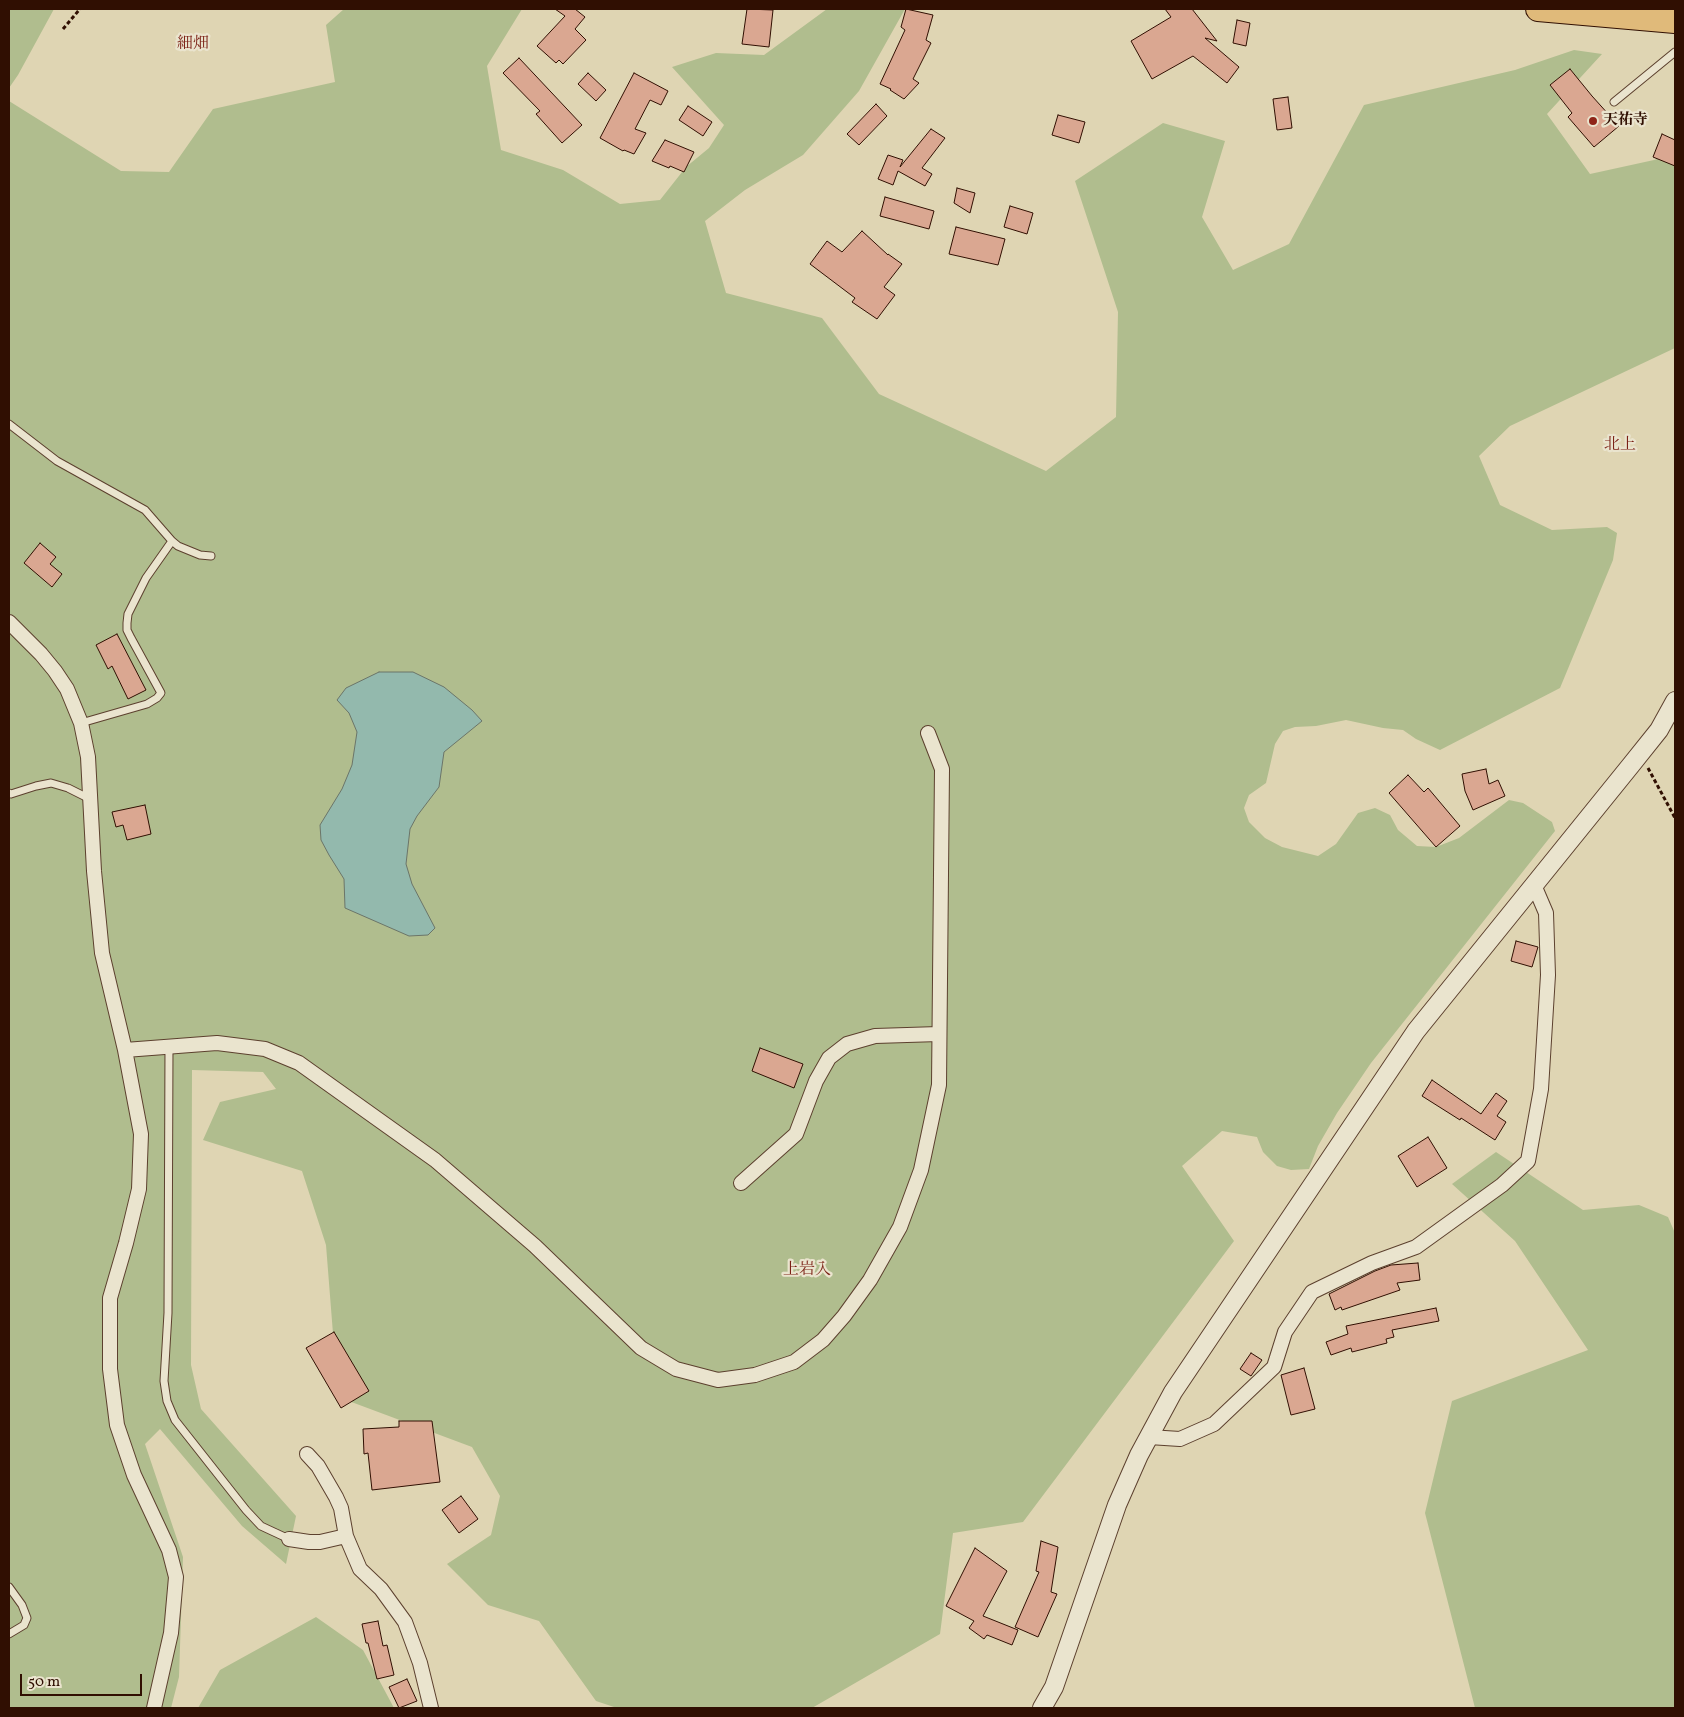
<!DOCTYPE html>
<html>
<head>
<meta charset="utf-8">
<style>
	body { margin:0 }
	#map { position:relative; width:1684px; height:1717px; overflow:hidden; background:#dfd5b3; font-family:Vollkorn,serif }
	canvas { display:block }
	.frame { position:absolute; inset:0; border:10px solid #300f02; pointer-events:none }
	.scale { position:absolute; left:20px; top:1674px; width:122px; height:22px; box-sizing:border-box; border:2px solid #300f02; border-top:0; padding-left:6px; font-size:15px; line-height:18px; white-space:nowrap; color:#300f02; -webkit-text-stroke:4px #eae4ce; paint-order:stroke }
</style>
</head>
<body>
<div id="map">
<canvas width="1684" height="1717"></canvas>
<div class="frame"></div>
<div class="scale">50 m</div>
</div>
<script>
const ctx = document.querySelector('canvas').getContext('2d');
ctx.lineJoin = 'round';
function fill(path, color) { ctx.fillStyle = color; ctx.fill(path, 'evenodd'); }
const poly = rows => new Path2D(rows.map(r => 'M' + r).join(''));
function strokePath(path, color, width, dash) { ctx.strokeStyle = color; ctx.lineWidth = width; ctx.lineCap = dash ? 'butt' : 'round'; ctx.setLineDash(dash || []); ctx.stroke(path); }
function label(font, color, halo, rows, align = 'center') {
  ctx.font = font + ' Vollkorn,"Noto Serif JP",serif'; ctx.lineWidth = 4.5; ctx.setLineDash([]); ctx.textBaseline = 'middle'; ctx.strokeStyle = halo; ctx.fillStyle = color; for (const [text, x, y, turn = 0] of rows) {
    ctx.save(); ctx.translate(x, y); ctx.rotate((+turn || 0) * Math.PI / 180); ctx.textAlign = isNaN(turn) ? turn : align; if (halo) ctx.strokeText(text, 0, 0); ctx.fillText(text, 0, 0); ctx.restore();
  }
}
fill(poly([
	[9,9,54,9,18,75,9,88],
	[344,9,522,9,487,66,501,150,563,170,620,204,660,200,686,167,709,148,724,125,672,67,716,53,764,55,827,9,905,9,859,91,803,155,745,190,705,221,726,293,822,318,879,394,1046,471,1116,417,1118,312,1075,181,1163,123,1225,141,1202,217,1233,270,1289,244,1364,105,1515,70,1574,50,1602,54,1547,114,1590,174,1654,160,1675,153,1675,348,1510,426,1479,456,1500,505,1552,530,1607,527,1617,533,1613,560,1560,688,1440,750,1416,739,1403,730,1383,728,1346,720,1316,726,1295,727,1283,731,1275,744,1266,783,1249,795,1244,808,1249,822,1265,838,1282,847,1318,856,1336,844,1358,813,1375,808,1390,815,1398,830,1417,846,1436,847,1459,838,1509,800,1523,803,1552,822,1555,831,1371,1063,1337,1113,1318,1146,1309,1169,1291,1170,1277,1166,1263,1152,1257,1137,1222,1131,1182,1166,1234,1241,1023,1522,953,1533,940,1634,812,1708,617,1708,596,1701,539,1621,488,1605,447,1564,491,1535,500,1496,472,1447,338,1397,326,1245,302,1171,203,1140,220,1102,276,1089,263,1072,192,1070,191,1365,201,1409,296,1516,286,1564,242,1526,160,1429,145,1444,183,1557,179,1677,171,1708,9,1708,9,101,121,171,169,172,213,109,335,82,326,25],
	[1496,1152,1583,1210,1639,1205,1668,1217,1675,1233,1675,1708,1475,1708,1425,1513,1452,1401,1588,1350,1515,1241,1452,1184],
	[316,1617,363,1650,394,1708,198,1708,220,1670]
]), '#b0bd8e');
const water = poly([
	[379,672,413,672,444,687,472,710,482,721,444,752,439,787,417,816,410,829,406,864,412,884,435,928,428,935,409,936,345,908,344,879,329,855,321,840,320,825,342,789,352,765,357,732,349,713,337,700,346,688,379,672]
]);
fill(water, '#93b9ad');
strokePath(water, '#6b7569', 1);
const building = poly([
	[555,9,575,9,585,17,575,29,586,40,563,64,559,60,556,63,537,46,565,16,555,9],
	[747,9,773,10,769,47,742,44,747,9],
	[906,9,933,15,926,40,931,43,913,79,919,83,904,99,890,90,891,89,880,84,905,30,901,27,906,9],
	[1165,9,1192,9,1217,41,1205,38,1239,67,1227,83,1193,56,1152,79,1131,41,1171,17,1165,9],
	[1237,20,1250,23,1246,46,1233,43,1237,20],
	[519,58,582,125,562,143,536,114,540,111,503,73,519,58],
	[1570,69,1592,96,1619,126,1594,147,1568,117,1572,113,1550,85,1570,69],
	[588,73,606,90,596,101,578,84,588,73],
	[634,73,668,91,661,105,650,100,635,129,646,133,634,154,624,150,623,151,600,138,634,73],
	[1288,97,1292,128,1277,130,1273,99,1288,97],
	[876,104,887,116,859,145,847,134,876,104],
	[688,106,712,122,703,136,679,120,688,106],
	[1058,115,1085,122,1079,143,1052,135,1058,115],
	[931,129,945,138,922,168,932,174,925,186,898,171,893,185,878,179,888,155,903,160,900,167,931,129],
	[1662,134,1675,140,1675,166,1653,157,1662,134],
	[665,140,694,152,684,172,670,166,669,168,652,161,665,140],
	[957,188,975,193,970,213,954,203,957,188],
	[885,197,934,211,929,229,880,216,885,197],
	[1010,206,1033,213,1027,234,1004,227,1010,206],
	[956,227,1005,239,998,265,949,254,956,227],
	[862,231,888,255,888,254,902,264,884,287,895,295,877,319,852,302,855,298,810,264,827,241,842,252,862,231],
	[40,543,56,557,50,564,62,574,52,587,24,563,40,543],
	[117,634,146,690,128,699,112,666,108,669,96,645,117,634],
	[1486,769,1489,784,1498,780,1505,796,1473,810,1465,791,1462,774,1486,769],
	[1408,775,1424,792,1428,788,1460,826,1436,847,1389,793,1408,775],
	[145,805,151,834,127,840,123,825,116,827,112,812,145,805],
	[1516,941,1538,947,1532,967,1511,961,1516,941],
	[760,1048,803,1064,794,1088,752,1071,760,1048],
	[1432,1080,1481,1114,1496,1093,1507,1101,1497,1116,1506,1122,1495,1140,1461,1118,1460,1120,1422,1096,1432,1080],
	[1428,1137,1447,1168,1417,1187,1398,1156,1428,1137],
	[1418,1263,1420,1280,1397,1283,1400,1290,1342,1310,1341,1307,1335,1310,1329,1294,1375,1271,1391,1265,1418,1263],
	[1436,1308,1439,1321,1392,1330,1394,1337,1386,1339,1387,1343,1352,1352,1351,1348,1331,1355,1326,1342,1348,1334,1346,1326,1436,1308],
	[334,1332,369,1391,341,1408,306,1348,334,1332],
	[1251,1353,1262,1360,1251,1376,1240,1369,1251,1353],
	[1304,1368,1315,1409,1291,1415,1281,1375,1304,1368],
	[399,1421,432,1421,440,1482,372,1490,368,1453,364,1454,363,1429,399,1427,399,1421],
	[461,1496,478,1519,459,1533,442,1510,461,1496],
	[1041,1541,1058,1547,1051,1592,1057,1594,1038,1637,1015,1627,1039,1572,1036,1571,1041,1541],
	[975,1548,1007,1571,983,1616,1018,1630,1012,1645,987,1635,984,1639,969,1628,974,1621,946,1606,975,1548],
	[378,1621,383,1646,387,1645,394,1675,377,1679,368,1643,366,1643,362,1624,378,1621],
	[407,1679,417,1701,399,1708,389,1687,407,1679]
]);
fill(building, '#daa791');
strokePath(building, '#300f02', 1);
const service = poly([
	[1614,102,1675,52],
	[9,424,57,461,145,510,172,541,178,546,200,555,211,556],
	[81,723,147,704,157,698,161,693,131,638,127,630,127,623,128,614,146,578,172,541],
	[9,793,11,794,36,786,51,783,68,788,90,799],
	[169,1047,168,1313,164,1381,167,1401,175,1420,246,1510,261,1526,289,1539],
	[9,1587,22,1605,27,1618,24,1625,9,1634]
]);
const minor = poly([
	[9,622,41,654,55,671,67,689,81,723,88,757,94,871,102,953,125,1050,141,1134,139,1189,126,1243,110,1298,110,1369,117,1425,134,1475,169,1550,176,1577,171,1633,154,1708],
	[125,1050,217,1043,265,1049,299,1063,435,1160,535,1246,641,1348,676,1369,718,1380,755,1375,794,1362,823,1340,844,1316,870,1280,900,1227,921,1170,939,1085,942,769,928,733],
	[741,1183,796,1134,816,1081,829,1058,847,1044,875,1036,939,1034],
	[1149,1437,1180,1439,1214,1424,1274,1367,1285,1332,1312,1292,1372,1263,1416,1247,1502,1185,1528,1161,1541,1089,1548,975,1546,913,1534,885],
	[307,1454,318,1466,336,1497,341,1508,346,1536,360,1569,381,1589,405,1622,420,1663,431,1708],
	[289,1539,309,1542,320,1542,346,1536]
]);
const tertiary = poly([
	[1042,1708,1054,1687,1117,1505,1139,1455,1173,1392,1416,1031,1631,765,1659,730,1675,701]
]);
const trunk = poly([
	[1538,9,1675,21]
]);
strokePath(service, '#5c402e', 9);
strokePath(minor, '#5c402e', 16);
strokePath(tertiary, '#5c402e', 20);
strokePath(trunk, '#300f02', 26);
strokePath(poly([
	[63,29,80,9],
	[1648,768,1675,818]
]), '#300f02', 3, [4, 2.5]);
strokePath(service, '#eae4ce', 7);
strokePath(minor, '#eae4ce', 14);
strokePath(tertiary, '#eae4ce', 18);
strokePath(trunk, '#e0ba7a', 24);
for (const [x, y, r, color] of [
	[1593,121,5,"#8f2418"]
]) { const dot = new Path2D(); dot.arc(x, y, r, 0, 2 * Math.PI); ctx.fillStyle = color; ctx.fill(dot); strokePath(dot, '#eae4ce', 2); }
label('bold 15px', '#300f02', '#eae4ce', [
	["天祐寺",1603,121]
], 'left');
label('16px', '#7a1f14', '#eae4ce', [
	["細畑",193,45],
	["北上",1620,446],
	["上岩入",807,1271]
]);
</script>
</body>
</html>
